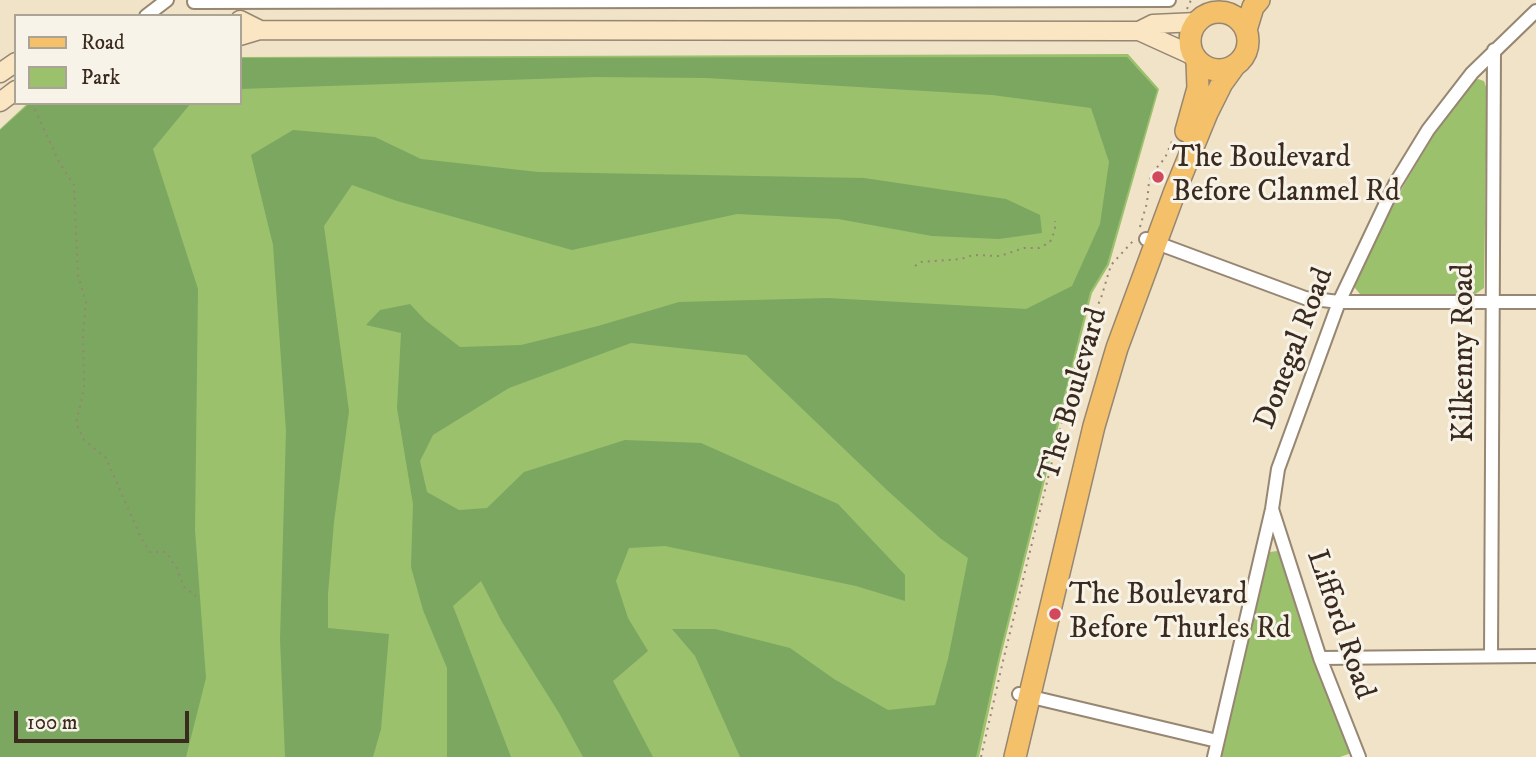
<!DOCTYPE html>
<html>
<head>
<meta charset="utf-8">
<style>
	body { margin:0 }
	#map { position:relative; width:1536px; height:757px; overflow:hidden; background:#f0e3c7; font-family:"IM FELL DW Pica",serif }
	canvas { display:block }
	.legend { position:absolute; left:14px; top:14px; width:228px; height:91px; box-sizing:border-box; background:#f7f3e8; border:2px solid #aca397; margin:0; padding:9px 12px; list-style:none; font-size:21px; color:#3b2a1e }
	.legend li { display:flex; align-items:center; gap:14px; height:35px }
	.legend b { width:35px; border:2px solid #aca397 }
	.scale { position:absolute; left:14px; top:711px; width:175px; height:32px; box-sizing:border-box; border:4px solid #3b2a1e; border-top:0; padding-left:9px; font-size:21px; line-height:24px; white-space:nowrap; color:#3b2a1e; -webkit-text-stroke:5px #f7f3e8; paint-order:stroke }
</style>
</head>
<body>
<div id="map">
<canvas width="1536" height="757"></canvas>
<ul class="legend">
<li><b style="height:9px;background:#f4c16a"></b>Road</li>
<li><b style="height:19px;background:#9bc16c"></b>Park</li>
</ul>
<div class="scale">100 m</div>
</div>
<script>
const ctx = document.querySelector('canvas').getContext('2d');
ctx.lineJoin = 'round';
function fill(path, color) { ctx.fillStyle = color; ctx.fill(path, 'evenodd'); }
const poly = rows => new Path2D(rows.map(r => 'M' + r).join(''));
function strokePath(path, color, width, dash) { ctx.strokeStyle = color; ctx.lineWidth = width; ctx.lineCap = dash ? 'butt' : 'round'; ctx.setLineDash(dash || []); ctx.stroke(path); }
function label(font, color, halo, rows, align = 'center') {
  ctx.font = font + ' "IM FELL DW Pica",serif'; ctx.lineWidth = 6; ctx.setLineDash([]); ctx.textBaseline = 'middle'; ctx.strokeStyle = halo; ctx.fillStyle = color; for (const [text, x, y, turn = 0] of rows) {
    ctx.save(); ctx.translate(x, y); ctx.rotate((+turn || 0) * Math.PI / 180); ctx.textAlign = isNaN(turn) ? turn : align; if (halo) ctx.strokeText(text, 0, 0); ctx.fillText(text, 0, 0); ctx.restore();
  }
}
fill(poly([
	[1128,54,1159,89,1109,265,1092,293,1000,660,979,757,0,757,0,129,28,103,240,103,240,57],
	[1478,79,1484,81,1487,90,1484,288,1474,295,1360,294,1355,288,1355,279,1405,183,1446,115,1471,83],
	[1277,551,1281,553,1354,752,1340,757,1219,757,1266,560,1270,552]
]), '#9bc16c');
fill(poly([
	[1127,57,1157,90,1107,264,1090,292,998,659,976,757,740,757,695,656,672,629,715,629,790,648,834,679,888,710,935,705,948,659,968,558,940,538,888,491,746,355,631,343,509,388,433,435,420,461,427,492,459,510,487,508,524,472,625,440,701,443,838,504,905,575,905,601,856,586,665,546,629,548,616,581,628,618,648,651,613,681,653,757,583,757,559,713,502,622,481,581,453,606,511,757,447,757,447,668,423,610,411,567,413,504,397,408,401,333,366,325,380,310,410,304,425,320,460,347,521,345,598,326,679,302,828,298,1026,309,1072,286,1100,224,1109,162,1091,108,992,95,707,78,595,77,240,89,240,58],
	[30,103,191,103,153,149,198,289,195,530,206,678,186,757,0,757,0,130],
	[293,130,375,137,421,159,538,172,864,178,1006,199,1040,215,1042,233,999,239,932,236,838,219,737,214,572,250,397,201,352,185,324,226,349,411,334,522,328,594,328,628,389,634,381,729,373,757,285,757,280,639,286,431,273,245,251,155]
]), '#7ca760');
const minor = poly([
	[194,2,1169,0],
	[146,16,167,0],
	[1146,239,1305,298,1339,302,1536,302],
	[1272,509,1320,658,1359,757],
	[1491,656,1494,50],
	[1320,658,1536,656],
	[1019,694,1217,741],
	[1214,757,1272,509,1278,469,1339,302,1395,184,1428,130,1472,73,1536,11]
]);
const secondary = poly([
	[240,20,260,30],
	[1139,31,1153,24,1197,22],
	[240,36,260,30,1139,31,1194,56],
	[0,73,16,62],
	[0,102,16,90]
]);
const primary = poly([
	'1190 41a29 29 0 1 1 58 0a29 29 0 1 1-58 0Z',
	[1246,30,1253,7,1259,0],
	[1186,131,1198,88,1197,61],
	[1015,757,1094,426,1117,348,1175,191,1207,113,1222,83,1235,65]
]);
strokePath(minor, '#968672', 16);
strokePath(secondary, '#968672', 21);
strokePath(primary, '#968672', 24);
strokePath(poly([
	[1187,9,1191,0],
	[32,103,60,164,74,185,78,275,86,302,83,333,84,389,76,423,84,440,106,458,141,538,150,552,166,552,177,569,184,587,196,596],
	[1140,227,1147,203,1149,182,1153,172,1165,158,1173,139],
	[915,266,921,262,961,259,973,255,1000,256,1024,248,1039,248,1050,242,1055,230,1055,221],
	[981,757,1003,661,1081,344,1101,298,1111,265,1133,241]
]), '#968672', 2, [2, 5]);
strokePath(minor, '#fff', 12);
strokePath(secondary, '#fbe6c3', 18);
strokePath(primary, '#f4c16a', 21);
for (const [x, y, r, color] of [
	[1158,177,7,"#d1495b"],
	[1055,614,7,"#d1495b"]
]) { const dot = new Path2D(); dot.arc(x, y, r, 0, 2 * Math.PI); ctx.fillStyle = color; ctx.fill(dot); strokePath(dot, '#f7f3e8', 2.5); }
label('30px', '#3b2a1e', '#f7f3e8', [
	["The Boulevard",1172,160],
	["Before Clanmel Rd",1172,194],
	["The Boulevard",1069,597],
	["Before Thurles Rd",1069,631]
], 'left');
label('30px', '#3b2a1e', '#f7f3e8', [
	["Donegal Road",1296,349,-69],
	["Kilkenny Road",1466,353,-90],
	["The Boulevard",1075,395,-74],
	["Lifford Road",1339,625,71]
]);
</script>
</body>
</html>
